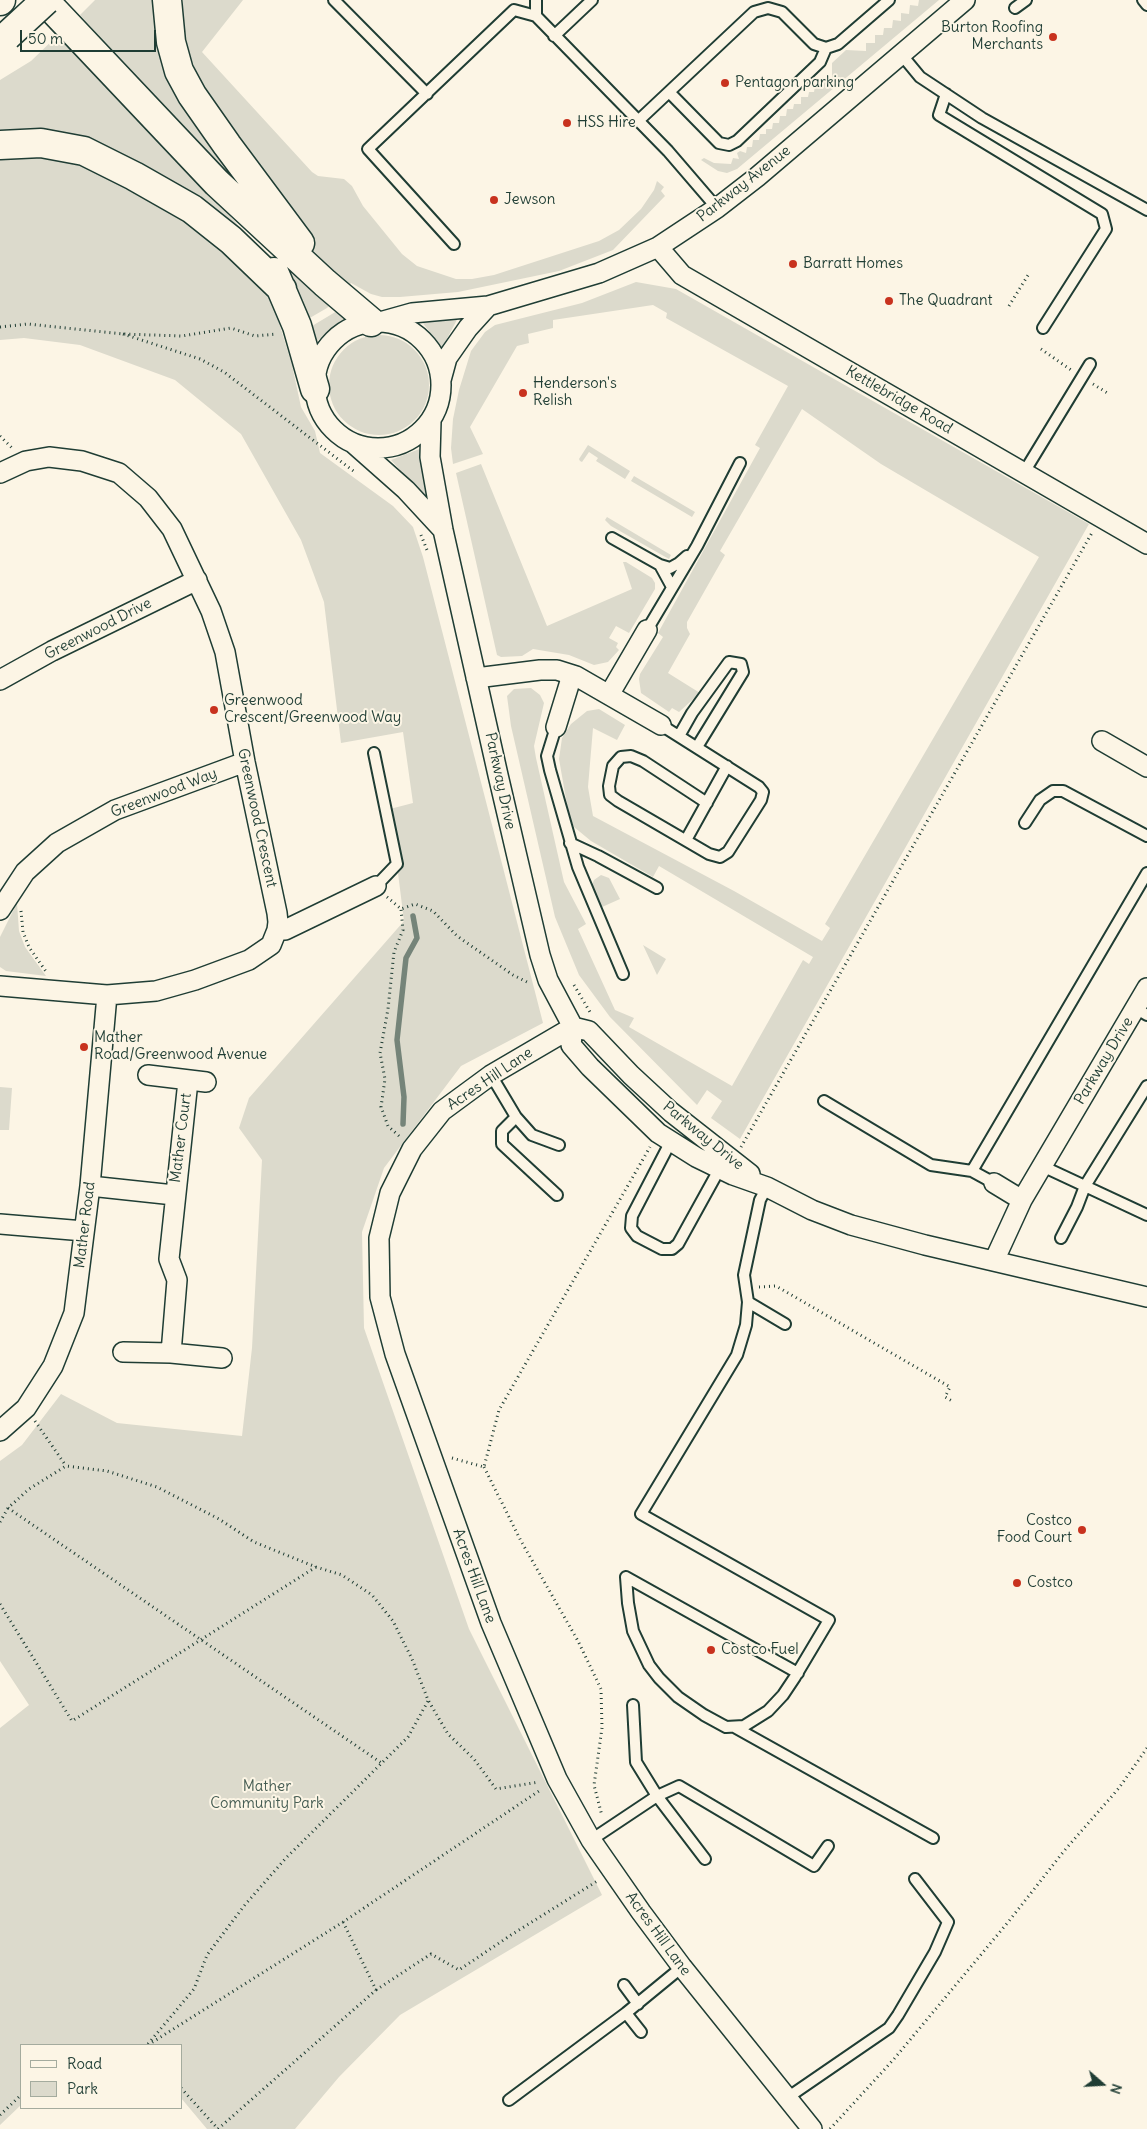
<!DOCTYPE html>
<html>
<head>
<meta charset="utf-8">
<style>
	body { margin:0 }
	#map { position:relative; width:1147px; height:2129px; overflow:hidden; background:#fcf5e5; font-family:Delius,sans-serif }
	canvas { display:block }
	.legend { position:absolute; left:20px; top:2044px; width:162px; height:65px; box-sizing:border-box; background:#fcf5e5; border:1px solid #a4ab9e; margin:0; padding:6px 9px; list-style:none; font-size:15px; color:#1f3d34 }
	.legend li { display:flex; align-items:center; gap:10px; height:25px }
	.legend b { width:25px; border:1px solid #a4ab9e }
	.north { position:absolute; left:1077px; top:2059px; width:50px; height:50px; -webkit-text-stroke:4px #fcf5e5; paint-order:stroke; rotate:109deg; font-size:14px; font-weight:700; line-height:20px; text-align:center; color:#1f3d34 }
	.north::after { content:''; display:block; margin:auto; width:18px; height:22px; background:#1f3d34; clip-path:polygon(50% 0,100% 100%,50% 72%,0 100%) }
	.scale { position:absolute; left:20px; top:30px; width:136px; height:22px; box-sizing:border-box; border:2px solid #1f3d34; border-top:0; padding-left:6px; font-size:15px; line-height:18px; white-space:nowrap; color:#1f3d34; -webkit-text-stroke:4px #fcf5e5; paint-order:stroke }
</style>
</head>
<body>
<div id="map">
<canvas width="1147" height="2129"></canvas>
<ul class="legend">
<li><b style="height:6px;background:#fcf5e5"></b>Road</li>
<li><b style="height:14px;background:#dcdacc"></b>Park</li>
</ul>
<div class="north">N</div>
<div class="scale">50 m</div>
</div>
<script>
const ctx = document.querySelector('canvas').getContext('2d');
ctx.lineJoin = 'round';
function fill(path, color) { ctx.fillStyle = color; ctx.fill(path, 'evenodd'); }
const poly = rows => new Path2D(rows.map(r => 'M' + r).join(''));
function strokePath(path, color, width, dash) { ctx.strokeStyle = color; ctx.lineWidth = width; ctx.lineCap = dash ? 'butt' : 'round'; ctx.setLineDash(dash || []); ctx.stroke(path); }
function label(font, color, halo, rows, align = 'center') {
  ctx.font = font + ' Delius,sans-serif'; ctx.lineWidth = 4; ctx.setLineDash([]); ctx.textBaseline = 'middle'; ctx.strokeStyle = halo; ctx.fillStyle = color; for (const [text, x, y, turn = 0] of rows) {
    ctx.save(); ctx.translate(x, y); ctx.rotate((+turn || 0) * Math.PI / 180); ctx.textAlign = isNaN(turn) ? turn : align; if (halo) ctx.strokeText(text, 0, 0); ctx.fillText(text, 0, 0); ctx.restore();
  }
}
fill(poly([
	[95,0,158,0,159,19,280,229,209,159,80,15],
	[183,0,243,0,202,52,312,172,318,176,344,179,352,186,363,206,402,254,417,266,456,279,472,279,494,275,599,241,619,230,641,209,654,190,657,181,664,187,661,191,665,196,613,250,559,271,458,292,400,297,382,297,371,294,351,283,345,293,328,274,200,82,188,51,182,12],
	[919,0,939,0,737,169,727,173,718,171,701,160,704,158,714,163,731,164,733,158,739,159,737,153,740,151,746,153,747,147,752,147,753,140,759,140,760,134,766,134,766,129,772,129,773,123,779,123,780,116,786,116,787,109,793,109,794,104,801,104,801,97,808,97,809,92,814,92,815,86,822,87,823,79,832,79,832,63,846,50,866,51,866,43,875,43,875,35,883,35,884,28,892,28,893,20,901,21,901,13,909,14,910,5,918,6],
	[59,34,214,198,252,241,153,177,0,140,0,80,31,61],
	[12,153,81,161,189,221,226,249,272,300,292,365,301,407,315,431,320,453,393,506,413,527,423,557,543,1023,461,1066,384,1168,362,1232,364,1328,469,1629,602,1895,400,2015,339,2077,295,2129,207,2129,181,2098,181,2045,21,2045,21,2105,0,2125,0,1728,29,1705,0,1661,0,1461,22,1445,61,1394,117,1423,242,1436,252,1348,262,1160,239,1128,249,1098,404,921,390,809,413,803,403,732,341,743,324,602,301,540,241,434,175,380,80,345,24,338,0,340,0,156],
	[274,252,330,305,327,308,308,319,289,278],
	[636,282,676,289,1089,524,740,1139,711,1118,722,1101,707,1090,697,1105,610,1017,579,975,555,917,511,726,507,696,514,689,531,688,540,695,544,703,534,746,536,758,564,882,586,924,578,929,615,1010,634,1018,629,1027,732,1086,803,960,809,964,813,957,659,866,653,877,591,841,574,827,569,816,559,759,562,738,571,724,587,711,599,709,625,725,617,740,593,728,588,787,593,816,734,891,822,941,830,928,825,924,1039,557,881,464,802,409,720,551,725,555,687,622,687,628,690,634,668,673,700,693,679,712,672,708,669,712,641,693,639,679,640,674,663,637,658,633,760,448,755,445,788,386,666,318,667,313,653,305,553,320,553,328,528,334,529,343,517,346,470,427,483,454,453,464,451,448,453,419,459,390,471,351,485,332,495,325,582,303],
	[337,311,347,318,337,324,317,341,312,326],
	[459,316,442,348,422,322,422,320],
	'329 385a50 50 0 1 1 100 0a50 50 0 1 1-100 0Z',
	[588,445,630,471,625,479,596,461,598,458,589,452,582,462,580,461,579,459],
	[422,448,428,500,391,460],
	[481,464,547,626,632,589,623,562,626,562,652,578,655,583,655,589,629,633,616,626,609,638,618,643,616,647,619,650,608,662,594,665,569,655,533,649,522,656,501,657,497,655,456,473],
	[634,476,695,512,692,517,631,481],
	[607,517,671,555,669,559,611,526,605,520],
	[601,875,609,878,620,899,602,907,592,885,594,880],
	[17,903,19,931,25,947,46,976,6,971,0,967,0,937],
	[643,945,666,959,657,975],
	[0,1087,12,1088,9,1130,0,1130]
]), '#dcdacc');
strokePath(poly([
	[403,1124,404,1097,397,1040,406,958,417,938,413,916]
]), '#758479', 5.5);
const lane = poly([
	[334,0,427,94],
	[1143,0,1147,5],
	[1015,8,1026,0],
	[536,16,536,0],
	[554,36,592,0],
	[901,54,920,77,982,118,1147,210],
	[669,92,719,143,729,145,737,141,820,62,826,48],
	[946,94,939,115,1102,214,1106,229,1043,328],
	[638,121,754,12,768,8,782,12,814,44,826,48,838,44,889,0],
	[454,244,368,149,514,10,536,16,668,151,717,208],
	[1023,474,1090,364],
	[612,538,660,565,672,587],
	[660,565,670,568,679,563,687,556],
	[647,630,697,546,740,463],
	[661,725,759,787,763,792,761,800,728,852,720,857,709,854,618,801,610,795,609,786,613,766,621,757,631,756,643,761,707,803],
	[556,727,547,756,550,770,578,867,623,974],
	[679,736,692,713,729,662,741,664,743,672,697,747],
	[374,753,397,864,376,886],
	[1025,823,1040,800,1053,791,1063,791,1147,836],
	[686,840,727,766],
	[570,843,598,856,657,888],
	[1135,1008,1147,1015],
	[491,1075,516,1117,532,1135,559,1145],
	[824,1101,931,1165,972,1171,994,1183],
	[516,1117,502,1131,502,1144,557,1195],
	[671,1141,632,1216,631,1228,637,1236,662,1249,672,1249,678,1244,720,1168],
	[1042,1166,1147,1215],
	[972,1171,1147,873],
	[1061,1238,1077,1207,1085,1186,1147,1086],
	[748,1302,785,1324],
	[626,1577,628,1603,633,1631,649,1665,659,1678,678,1697,704,1715,726,1727,744,1726,768,1711,783,1695,795,1677,829,1620,641,1514,737,1355,746,1325,748,1302,744,1275,760,1200,767,1187],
	[626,1577,798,1673],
	[633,1705,636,1762,657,1796,679,1786,814,1866,828,1846],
	[736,1728,933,1838],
	[591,1840,657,1796,705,1859],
	[624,1985,638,2004],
	[626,2013,641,2032],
	[787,2098,889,2028,898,2015,935,1952,948,1922,915,1879],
	[509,2100,626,2013,682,1967]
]);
const street = poly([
	[658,247,682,275,1147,544],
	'315 385a63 63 0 1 1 126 0a63 63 0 1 1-126 0Z',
	[380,322,412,313,488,306,599,273,658,247,717,208,757,177,965,0],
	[441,380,447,358,468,328,488,306],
	[431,421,430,457,443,530,498,775,540,955,548,980,573,1027,571,1045,590,1067,658,1133,696,1157,733,1175,767,1187,812,1210,851,1225,925,1245,1147,1297],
	[354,444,406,490,443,530],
	[0,473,26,461,49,457,82,461,119,473,148,498,172,529,211,611,225,652,245,762,277,913,278,922,277,930,271,945,249,960,195,980,156,991,107,995,0,986],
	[476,678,540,670,557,670,576,676,661,725],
	[0,680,52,651,197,580],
	[609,695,647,630],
	[556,727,572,675],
	[1102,741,1147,767],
	[0,910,25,872,57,843,115,810,245,762],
	[277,930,285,930,376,886],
	[573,1027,491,1075,442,1111,412,1149,390,1193,379,1238,380,1297,395,1354,491,1623,557,1779,591,1840,641,1912,682,1967,812,2129],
	[573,1027,589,1031,631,1075,671,1112,750,1174],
	[148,1075,206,1082],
	[994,1183,1022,1200],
	[90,1186,174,1195],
	[0,1224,84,1231],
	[994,1261,1022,1200,1147,988],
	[123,1352,171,1353,222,1358],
	[171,1353,177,1280,169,1259,188,1081],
	[0,1431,26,1408,53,1366,74,1313,90,1186,107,995]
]);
const highway = poly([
	[44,0,217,183,325,283,371,322],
	[167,0,171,42,179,71,192,95,227,145,300,243],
	[0,1,1,0],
	[0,145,41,143,84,151,134,176,192,209,231,240,282,289],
	[274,272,297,326,315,389]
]);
strokePath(lane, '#1f3d34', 14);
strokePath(street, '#1f3d34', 22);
strokePath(highway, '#1f3d34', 31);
strokePath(poly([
	[1009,306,1030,272],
	[0,327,28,324,123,334,182,336,231,328,255,336,277,334],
	[123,334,200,359,224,372,356,473],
	[1041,349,1071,370],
	[1093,384,1109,394],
	[0,436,12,448],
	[421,535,427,550],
	[387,897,401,909,415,904,433,911,457,936,513,975,529,983],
	[21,911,23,932,29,947,47,973],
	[574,985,590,1012],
	[399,1136,388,1126,381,1107,385,1079,380,1053,388,1009,394,952,403,930,401,909],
	[741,1147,1093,531],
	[759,1287,776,1286,950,1387,945,1397,954,1402],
	[35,1421,66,1466],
	[452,1458,484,1467,499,1410,650,1147],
	[484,1467,521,1541,578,1641,601,1689,602,1728,594,1785,602,1816],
	[8,1508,383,1764],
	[0,1522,8,1508,29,1489,66,1466,107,1471,157,1487,219,1519,254,1542,316,1567,342,1575,372,1595,393,1621,412,1659,428,1700,448,1734,474,1759,496,1789,539,1782],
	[0,1604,72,1721,316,1567],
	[376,1990,431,1954,459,1970,511,1935,599,1880],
	[148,2044,194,1989,207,1955,244,1906,285,1859,408,1737,428,1701],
	[148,2045,343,1922,542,1789],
	[181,2088,218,2129],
	[0,2115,21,2095],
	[218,2129,376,1990,343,1922],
	[830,2129,894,2059,1009,1921,1064,1851,1119,1788,1147,1748]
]), '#1f3d34', 3, [1, 4]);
strokePath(lane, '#fcf5e5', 10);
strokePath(street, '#fcf5e5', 19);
strokePath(highway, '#fcf5e5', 28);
const highwayBridge = poly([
	[7,36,46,0]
]);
strokePath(highwayBridge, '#1f3d34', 31, []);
strokePath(highwayBridge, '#fcf5e5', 28);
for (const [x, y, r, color] of [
	[1053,37,5,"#c8321e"],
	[725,83,5,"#c8321e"],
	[567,123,5,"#c8321e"],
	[494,200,5,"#c8321e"],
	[793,264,5,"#c8321e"],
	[889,301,5,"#c8321e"],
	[523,393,5,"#c8321e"],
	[214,710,5,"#c8321e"],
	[84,1047,5,"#c8321e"],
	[1082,1530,5,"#c8321e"],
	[1017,1583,5,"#c8321e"],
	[711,1650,5,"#c8321e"]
]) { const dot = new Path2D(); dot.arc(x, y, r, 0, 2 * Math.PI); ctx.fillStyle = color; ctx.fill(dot); strokePath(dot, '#fcf5e5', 2); }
label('15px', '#1f3d34', '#fcf5e5', [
	["Burton Roofing",1043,28,"right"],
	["Merchants",1043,45,"right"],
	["Pentagon parking",735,83],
	["HSS Hire",577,123],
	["Jewson",504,200],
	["Barratt Homes",803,264],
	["The Quadrant",899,301],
	["Henderson's",533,384],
	["Relish",533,401],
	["Greenwood",224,701],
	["Crescent/Greenwood Way",224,718],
	["Mather",94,1038],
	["Road/Greenwood Avenue",94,1055],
	["Costco",1072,1521,"right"],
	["Food Court",1072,1538,"right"],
	["Costco",1027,1583],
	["Costco Fuel",721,1650]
], 'left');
label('15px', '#1f3d34', '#fcf5e5', [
	["Parkway Avenue",744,184,-38],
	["Kettlebridge Road",899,400,30],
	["Greenwood Drive",98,629,-27],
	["Parkway Drive",500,781,78],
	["Greenwood Way",164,793,-21],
	["Greenwood Crescent",257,818,78],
	["Parkway Drive",1104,1061,-59],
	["Acres Hill Lane",490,1079,-34],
	["Parkway Drive",703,1136,39],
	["Mather Court",181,1138,-83],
	["Mather Road",85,1225,-83],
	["Acres Hill Lane",474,1576,70],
	["Acres Hill Lane",658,1934,54]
]);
label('15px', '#455c52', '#fcf5e5', [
	["Mather",267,1787],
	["Community Park",267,1804]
]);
</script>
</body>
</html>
